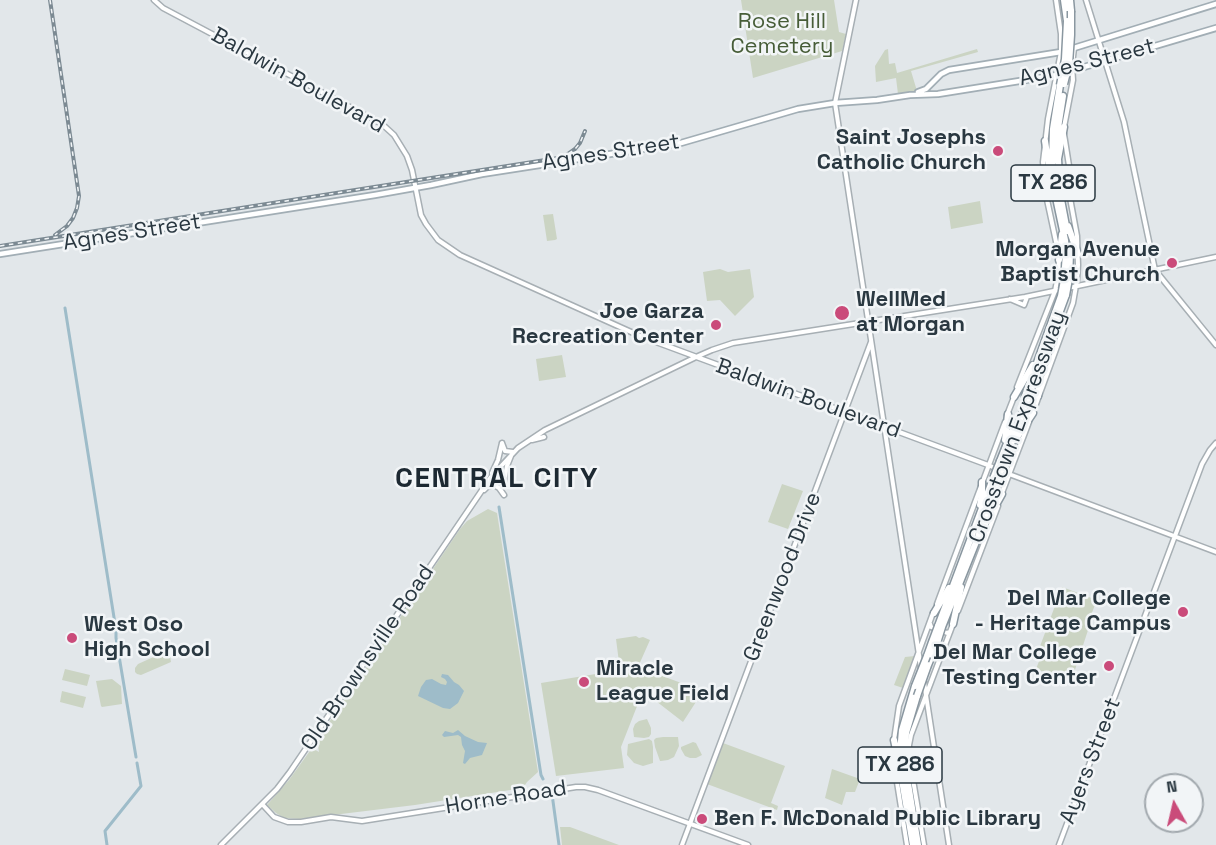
<!DOCTYPE html>
<html>
<head>
<meta charset="utf-8">
<style>
	body { margin:0 }
	#map { position:relative; width:1216px; height:845px; overflow:hidden; background:#e2e7ea; font-family:"Space Grotesk",sans-serif }
	canvas { display:block }
	.north { position:absolute; left:1144px; top:773px; width:60px; height:60px; box-sizing:border-box; background:#f2f5f7; border:2px solid #a2a9ae; border-radius:50%; rotate:352deg; font-size:16px; font-weight:700; line-height:24px; text-align:center; color:#2a3841 }
	.north::after { content:''; display:block; margin:auto; width:21px; height:27px; background:#ca4b7a; clip-path:polygon(50% 0,100% 100%,50% 72%,0 100%) }
</style>
</head>
<body>
<div id="map">
<canvas width="1216" height="845"></canvas>
<div class="north">N</div>
</div>
<script>
const ctx = document.querySelector('canvas').getContext('2d');
ctx.lineJoin = 'round';
function fill(path, color) { ctx.fillStyle = color; ctx.fill(path, 'evenodd'); }
const poly = rows => new Path2D(rows.map(r => 'M' + r).join(''));
function strokePath(path, color, width, dash) { ctx.strokeStyle = color; ctx.lineWidth = width; ctx.lineCap = dash ? 'butt' : 'round'; ctx.setLineDash(dash || []); ctx.stroke(path); }
function label(font, color, halo, rows, align = 'center') {
  ctx.font = font + ' "Space Grotesk",sans-serif'; ctx.lineWidth = 5; ctx.setLineDash([]); ctx.textBaseline = 'middle'; ctx.strokeStyle = halo; ctx.fillStyle = color; for (const [text, x, y, turn = 0] of rows) {
    ctx.save(); ctx.translate(x, y); ctx.rotate((+turn || 0) * Math.PI / 180); ctx.textAlign = isNaN(turn) ? turn : align; if (halo) ctx.strokeText(text, 0, 0); ctx.fillText(text, 0, 0); ctx.restore();
  }
}
fill(poly([
	[741,0,834,0,839,32,846,34,842,51,753,78],
	[888,49,889,64,895,63,897,73,977,49,978,52,911,71,917,91,898,94,896,78,876,82,875,66,885,50],
	[980,201,983,223,951,229,948,207],
	[553,214,557,239,555,240,547,241,543,215],
	[720,269,728,272,750,269,754,297,735,316,720,300,707,301,703,272],
	[562,355,566,377,539,381,536,359],
	[782,484,803,491,788,529,768,522],
	[488,509,497,513,538,772,527,782,523,788,415,805,300,819,284,818,276,813,267,805,289,780,312,748,319,752,317,740,460,529,467,521],
	[1062,587,1097,600,1089,620,1091,621,1071,682,1036,669,1043,651,1039,649],
	[636,636,639,638,643,637,650,640,638,667,703,691,683,722,643,691,621,747,624,768,556,776,541,683,620,670,616,639],
	[169,650,171,662,141,675,137,674,135,672,135,668,138,664],
	[915,656,903,688,894,685,905,657],
	[65,669,90,675,87,686,62,680],
	[112,679,121,686,122,704,102,707,101,706,96,681],
	[62,691,86,697,83,708,60,702],
	[647,719,651,728,651,734,649,737,644,738,634,737,633,729,635,724,639,721],
	[663,737,678,737,679,746,674,757,668,760,661,761,660,761,655,747,654,740,656,738],
	[649,739,652,741,653,747,653,763,643,766,634,763,627,755,628,744],
	[693,742,696,743,702,755,696,758,690,758,685,756,681,749,681,747],
	[723,743,785,766,771,803,778,806,777,810,707,784],
	[832,769,860,779,855,792,846,792,842,805,825,798],
	[560,827,570,827,619,845,562,845]
]), '#cbd4c3');
fill(poly([
	[442,674,448,675,454,682,459,685,464,691,458,703,450,709,443,708,418,696,421,687,426,680,432,679,441,684,446,685,447,682,445,679,441,677],
	[458,730,465,736,478,742,487,743,482,755,470,758,465,764,463,763,465,751,462,745,461,737,458,735,444,737,442,735,445,731,453,733]
]), '#9ebcc9');
strokePath(poly([
	[65,308,116,630,116,638,136,757],
	[499,507,541,775,543,779],
	[552,794,559,845],
	[107,845,105,831,141,786,137,763]
]), '#9ebcc9', 3);
const secondary = poly([
	[154,0,163,8,382,124,394,135,407,156,412,170,421,215,426,224,438,240,460,255,640,336,988,465,1009,474,1216,552],
	[856,0,835,103,921,668],
	[1056,0,1061,34,1061,52,1048,119,1043,162,1046,195,1058,251],
	[1086,0,1124,122,1155,270,1216,345],
	[1064,127,1073,80,1072,65,1074,48],
	[1010,299,1024,305,1027,297],
	[1017,387,1055,291,1058,276,1059,258],
	[1007,415,1014,397],
	[1032,415,1073,303,1077,280,1078,265,1077,236,1068,187,1070,172,1064,134],
	[532,440,544,437],
	[502,443,505,451,513,452],
	[492,473,498,460,502,443],
	[504,481,507,466,511,456],
	[484,490,487,487,494,485,499,488,504,495],
	[1002,493,1029,422],
	[937,604,1005,422],
	[958,611,998,506],
	[930,624,931,627,947,633,950,632],
	[924,682,949,845],
	[894,740,899,706,933,613],
	[894,748,896,776,907,845],
	[262,804,274,817,288,822,301,822,331,817,362,821,576,787,585,787,598,790,748,845],
	[221,845,277,789,290,772,491,477,518,448,545,430,696,357,712,350,733,343,1025,297,1216,257],
	[682,845,871,342],
	[924,845,909,756,909,745,911,735,953,624],
	[1059,845,1202,464,1210,450,1216,443]
]);
const primary = poly([
	[918,92,926,89,941,74,949,70,1061,52,1216,4],
	[0,254,375,195,431,185,482,174,681,143,798,109,835,103,877,100,910,95,938,94,1057,75,1216,28]
]);
const highway = poly([
	[1064,0,1067,21],
	[1070,0,1071,11],
	[1060,85,1053,129,1052,163,1055,193,1065,240,1066,253,1064,280],
	[1045,141,1049,167],
	[1056,160,1058,128,1063,96],
	[1056,173,1067,231],
	[1059,176,1058,159,1064,127],
	[1068,226,1078,254],
	[1059,260,1062,234],
	[1069,279,1070,253],
	[1025,396,1061,296],
	[1038,396,1039,384,1042,370],
	[1014,397,1033,365],
	[1005,440,1008,414],
	[1015,440,1033,413],
	[1000,461,1012,431],
	[1004,463,1066,295],
	[980,505,982,494,982,482],
	[984,526,1002,494],
	[934,613,949,588],
	[953,624,961,587],
	[938,626,994,476],
	[942,627,978,537,999,477],
	[927,656,932,642],
	[928,665,937,643],
	[917,696,906,733,905,754,906,771,918,845],
	[894,740,897,754],
	[913,845,902,780,900,752,902,730,915,686]
]);
strokePath(secondary, '#a7afb4', 7);
strokePath(primary, '#a2aeb5', 8);
strokePath(highway, '#8a97a0', 9);
strokePath(secondary, '#fff', 4);
strokePath(primary, '#fff', 4.5);
strokePath(highway, '#fff', 6);
const rail = poly([
	[50,0,79,196,77,208,73,218,67,226,55,235],
	[0,246,558,158,568,154,575,149,580,143,585,131]
]);
strokePath(rail, '#7c8a93', 4);
strokePath(rail, '#f2f5f7', 1.5, [4.5]);
const highwayBridge = poly([
	[1064,84,1069,64,1071,35,1071,11],
	[1060,85,1065,59,1067,21],
	[1066,295,1069,279],
	[1061,296,1064,280],
	[994,476,1000,461],
	[999,477,1004,463],
	[932,642,938,626],
	[937,643,942,627],
	[915,686,927,656],
	[917,696,928,665]
]);
strokePath(highwayBridge, '#8a97a0', 9, []);
strokePath(highwayBridge, '#fff', 6);
for (const [x, y, r, color] of [
	[998,151,6,"#ca4b7a"],
	[1172,263,6,"#ca4b7a"],
	[842,313,8,"#ca4b7a"],
	[716,325,6,"#ca4b7a"],
	[1183,612,6,"#ca4b7a"],
	[72,638,6,"#ca4b7a"],
	[1109,666,6,"#ca4b7a"],
	[584,682,6,"#ca4b7a"],
	[702,819,6,"#ca4b7a"]
]) { const dot = new Path2D(); dot.arc(x, y, r, 0, 2 * Math.PI); ctx.fillStyle = color; ctx.fill(dot); strokePath(dot, '#f2f5f7', 2); }
for (const [x, y, w] of [
	[1053,183,84],
	[900,765,84]
]) { const box = new Path2D(); box.roundRect(x - w / 2, y - 18, w, 36, 4.5); ctx.fillStyle = '#f2f5f7'; ctx.fill(box); strokePath(box, '#2a3841', 1.5); }
label('bold 21px', '#2a3841', null, [
	["TX 286",1053,183],
	["TX 286",900,765]
]);
label('22px', '#475d38', '#f2f5f7', [
	["Rose Hill",782,22],
	["Cemetery",782,47]
]);
label('22px', '#2a3841', '#f2f5f7', [
	["Agnes Street",1087,63,-14],
	["Baldwin Boulevard",298,81,29],
	["Agnes Street",611,153,-9],
	["Agnes Street",132,233,-9],
	["Baldwin Boulevard",808,399,20],
	["Crosstown Expressway",1018,427,-70],
	["Greenwood Drive",783,577,-69],
	["Old Brownsville Road",368,658,-56],
	["Ayers Street",1091,761,-69],
	["Horne Road",506,798,-9]
]);
label('bold 22px', '#2a3841', '#f2f5f7', [
	["Saint Josephs",986,138],
	["Catholic Church",986,163],
	["Morgan Avenue",1160,250],
	["Baptist Church",1160,275],
	["WellMed",856,300,"left"],
	["at Morgan",856,325,"left"],
	["Joe Garza",704,312],
	["Recreation Center",704,337],
	["Del Mar College",1171,599],
	["- Heritage Campus",1171,624],
	["West Oso",84,625,"left"],
	["High School",84,650,"left"],
	["Del Mar College",1097,653],
	["Testing Center",1097,678],
	["Miracle",596,669,"left"],
	["League Field",596,694,"left"],
	["Ben F. McDonald Public Library",714,819,"left"]
], 'right');
ctx.letterSpacing = '1.5px';
label('bold 28px', '#1d2932', '#f2f5f7', [
	["CENTRAL CITY",497,479]
]);
ctx.letterSpacing = '0px';
</script>
</body>
</html>
